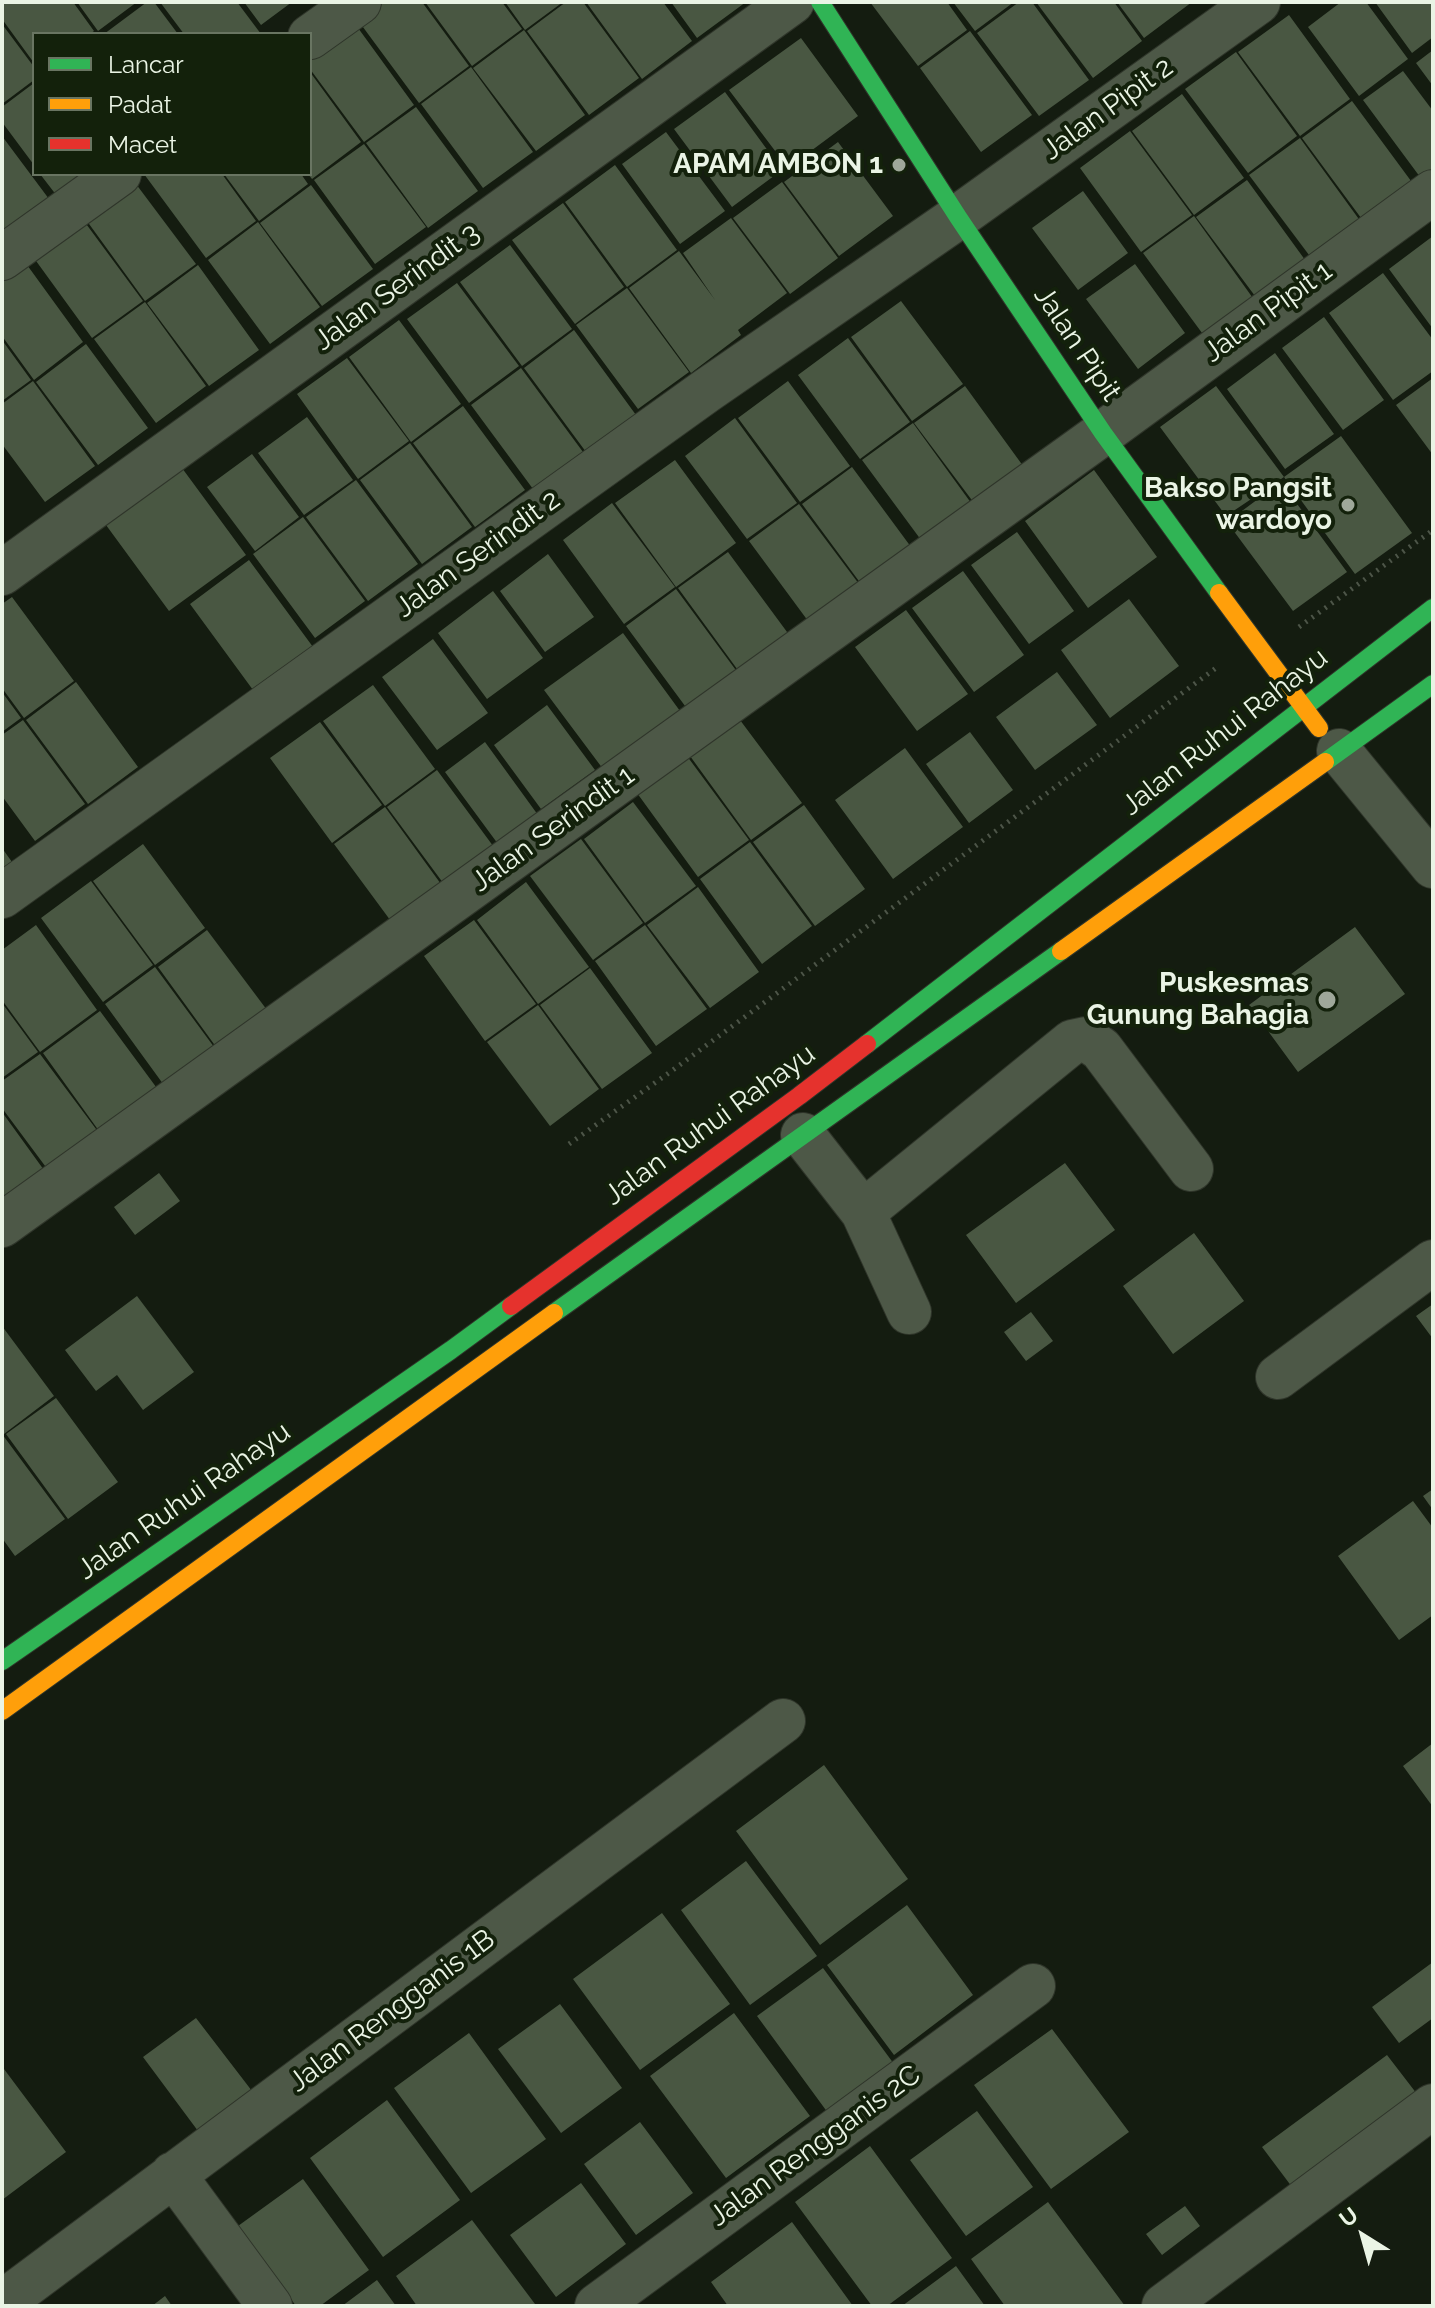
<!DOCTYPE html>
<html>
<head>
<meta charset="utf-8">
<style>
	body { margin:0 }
	#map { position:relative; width:1435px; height:2308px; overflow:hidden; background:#141c10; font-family:Raleway,sans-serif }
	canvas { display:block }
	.frame { position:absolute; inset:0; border:4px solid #eaf4e5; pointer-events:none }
	.legend { position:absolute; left:32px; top:32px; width:280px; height:144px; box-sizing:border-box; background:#13210b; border:2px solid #697562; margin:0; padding:10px 14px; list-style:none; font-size:24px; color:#eaf4e5 }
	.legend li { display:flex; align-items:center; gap:16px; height:40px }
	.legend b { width:40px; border:2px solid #697562 }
	.north { position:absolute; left:1323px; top:2196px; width:80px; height:80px; -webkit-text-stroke:6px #13210b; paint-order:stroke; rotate:323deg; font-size:22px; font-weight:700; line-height:32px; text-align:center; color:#eaf4e5 }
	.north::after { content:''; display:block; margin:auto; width:28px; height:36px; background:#eaf4e5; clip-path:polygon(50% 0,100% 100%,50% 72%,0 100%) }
</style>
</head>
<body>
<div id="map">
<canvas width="1435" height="2308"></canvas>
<div class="frame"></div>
<ul class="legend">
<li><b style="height:10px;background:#30b455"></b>Lancar</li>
<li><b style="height:10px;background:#ff9f0a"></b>Padat</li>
<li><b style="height:10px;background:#e5322d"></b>Macet</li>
</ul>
<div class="north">U</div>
</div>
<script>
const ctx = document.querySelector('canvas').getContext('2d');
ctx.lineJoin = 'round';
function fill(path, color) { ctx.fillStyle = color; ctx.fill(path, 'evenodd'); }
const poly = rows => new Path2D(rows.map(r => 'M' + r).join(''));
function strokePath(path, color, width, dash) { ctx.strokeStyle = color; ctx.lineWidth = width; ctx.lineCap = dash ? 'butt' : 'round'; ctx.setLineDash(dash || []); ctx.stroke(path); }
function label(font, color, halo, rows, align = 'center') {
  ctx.font = font + ' Raleway,sans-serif'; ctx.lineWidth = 8; ctx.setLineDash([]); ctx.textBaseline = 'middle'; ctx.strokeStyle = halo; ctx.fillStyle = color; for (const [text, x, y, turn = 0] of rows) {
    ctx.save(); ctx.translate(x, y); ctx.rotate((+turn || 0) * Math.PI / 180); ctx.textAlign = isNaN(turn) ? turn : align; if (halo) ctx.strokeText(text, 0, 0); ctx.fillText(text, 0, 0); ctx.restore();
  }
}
fill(poly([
	[2,2,73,2,94,31,90,34,34,34,34,63,2,19],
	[77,2,137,2,98,31],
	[147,2,154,2,178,34,104,34],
	[160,2,237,2,261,34,184,34],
	[244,2,292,2,261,25],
	[380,2,422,2,469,66,419,103,357,19],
	[425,2,502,2,522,29,472,66],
	[505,2,563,2,525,30],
	[566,2,583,2,639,78,589,115,527,31],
	[586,2,663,2,692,41,642,79],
	[671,2,746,2,697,38],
	[870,2,947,2,967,30,918,66],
	[953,2,1014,2,975,31],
	[1019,2,1032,2,1089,80,1039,116,977,33],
	[1036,2,1114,2,1142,41,1093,78],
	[1117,2,1192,2,1144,38],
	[1341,2,1366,2,1408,59,1359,96,1308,27],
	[1375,2,1433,2,1433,37,1412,53],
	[1289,15,1350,99,1300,136,1238,52],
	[353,21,414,105,364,142,310,69,310,52],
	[2,24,34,67,34,80,2,104],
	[524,30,585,115,536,151,473,68],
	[970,31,1032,115,981,152,920,68],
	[801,38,858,116,788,168,729,90],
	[1433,50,1433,86,1416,63],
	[1236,52,1297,136,1248,173,1185,89],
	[471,67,533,152,483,188,421,104],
	[1403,71,1433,111,1433,173,1423,181,1363,100],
	[310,72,361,142,312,179,308,174,310,174],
	[34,83,34,165,2,122,2,107],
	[725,92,782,170,732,207,674,129],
	[1182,94,1244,178,1194,215,1132,131],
	[1352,101,1414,185,1364,222,1302,138],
	[416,107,478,191,428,228,366,143],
	[1130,131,1192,215,1141,252,1080,168],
	[666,132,725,211,680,244,622,164],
	[2,136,49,199,2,234],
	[1300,138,1361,222,1312,259,1249,175],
	[838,142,893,216,839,256,784,182],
	[364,144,426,227,375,264,314,180],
	[615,165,677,250,627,287,565,202],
	[40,174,87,174,57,196],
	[144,174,222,174,256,221,206,258],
	[224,174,301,174,308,184,259,221],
	[133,180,196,264,145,301,84,217],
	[1247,180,1308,264,1258,300,1196,217],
	[782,182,838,258,790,294,733,218],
	[311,185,373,269,322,306,260,223],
	[1083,191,1128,253,1078,290,1032,228],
	[563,203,624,287,575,324,512,240],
	[1194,216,1255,301,1205,337,1143,253],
	[81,217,143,301,92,338,31,254],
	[731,218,787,293,738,330,741,335,691,373,629,288,679,251,715,300,683,253],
	[258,222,320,307,270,344,208,260],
	[1433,236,1433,329,1389,269],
	[510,245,572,329,522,366,460,282],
	[22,258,83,342,34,380,2,336,2,273],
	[1135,264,1185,333,1138,369,1086,299],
	[198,265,259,350,209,386,147,303],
	[1383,273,1433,340,1433,371,1393,400,1329,313],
	[457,283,519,366,469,403,407,319],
	[627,288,689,372,638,409,576,325],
	[901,301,963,384,912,421,851,337],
	[145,302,206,386,156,423,94,339],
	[1324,317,1384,400,1343,430,1282,348],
	[399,320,461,404,411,442,349,357],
	[574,330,636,415,586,452,524,368],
	[848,338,910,422,860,459,798,375],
	[2,340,31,380,2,401],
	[86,344,148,428,98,465,36,382],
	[1275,353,1334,434,1285,469,1227,389],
	[347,358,409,441,358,479,297,394],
	[521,368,583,452,533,489,471,405],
	[1433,378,1433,455,1396,405],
	[33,381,95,466,45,502,2,444,2,404],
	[788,381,850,466,800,502,738,418],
	[965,386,1026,470,977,507,914,423],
	[1216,386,1284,477,1226,516,1160,427],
	[463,406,525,490,475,527,413,443],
	[307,417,353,480,304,515,258,453],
	[735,418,797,503,747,539,685,456],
	[913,423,974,507,924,544,862,460],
	[1341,436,1412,533,1355,574,1284,477],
	[410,443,472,527,422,564,360,480],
	[252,454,299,517,255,551,207,487],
	[675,460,736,543,676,587,615,503],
	[852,467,914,551,864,588,802,504],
	[182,468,246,555,169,611,106,525],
	[1094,470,1157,557,1088,608,1025,521],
	[356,480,418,564,368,601,306,517],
	[1281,482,1347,572,1293,611,1227,522],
	[612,503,675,587,624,624,563,540],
	[799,504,862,588,811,625,749,541],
	[303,517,365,601,315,638,253,554],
	[1017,532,1074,611,1029,644,971,565],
	[728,552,790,636,740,673,678,588],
	[548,554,594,617,545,652,500,591],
	[249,560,313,647,253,690,190,604],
	[963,571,1024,655,974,692,912,608],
	[676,589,738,673,688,710,626,626],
	[493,591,543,658,487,699,438,633],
	[12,597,74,681,24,718,2,688,2,604],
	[1129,599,1179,666,1110,718,1061,650],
	[906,610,968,694,917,731,855,647],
	[623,633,680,711,603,769,544,690],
	[433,639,488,713,437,750,382,677],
	[1057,672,1097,725,1035,770,996,717],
	[76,682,138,767,88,804,26,720],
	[373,685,435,769,385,806,323,721],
	[2,692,21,718,2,732],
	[547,705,595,770,541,809,494,745],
	[23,720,85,804,35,841,2,796,2,735],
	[740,720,802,803,751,840,690,756],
	[320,722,382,805,332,843,270,758],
	[970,732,1013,790,969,823,926,764],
	[485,742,538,815,498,844,445,772],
	[905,748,963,827,893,879,835,800],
	[687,756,749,840,698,877,637,793],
	[437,770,499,854,449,891,387,807],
	[633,802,696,886,645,923,584,839],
	[804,805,865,889,815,926,753,842],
	[385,807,446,891,396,928,334,844],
	[581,839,643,923,593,960,530,876],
	[750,842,812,926,762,964,700,879],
	[143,844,205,928,155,965,93,881],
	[2,848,12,862,2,869],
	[91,881,153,965,103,1002,41,918],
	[526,882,589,967,538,1004,477,920],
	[698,887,759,972,710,1008,647,925],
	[474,920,536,1004,485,1041,424,956],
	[36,925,97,1010,40,1052,2,1000,2,950],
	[645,925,707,1009,656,1046,595,961],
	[1355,927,1405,994,1298,1072,1249,1005],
	[207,930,270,1014,219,1051,158,967],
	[155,967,217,1051,166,1088,105,1004],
	[590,968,652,1053,602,1089,540,1005],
	[2,1003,38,1052,2,1078],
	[538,1005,599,1089,550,1126,487,1042],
	[100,1011,162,1095,104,1138,43,1053],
	[40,1054,102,1137,51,1174,2,1108,2,1081],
	[2,1112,49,1177,2,1212],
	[1065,1163,1115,1230,1016,1303,966,1235],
	[159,1173,180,1201,135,1235,114,1207],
	[1194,1233,1244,1301,1173,1354,1123,1286],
	[137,1296,194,1372,143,1410,117,1375,96,1391,65,1350],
	[1433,1304,1433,1339,1416,1316],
	[1031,1312,1053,1341,1026,1361,1004,1332],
	[2,1326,54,1396,4,1434,2,1431],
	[56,1398,118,1482,68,1519,6,1434],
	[2,1434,65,1519,15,1556,2,1538],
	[1433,1489,1433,1510,1423,1496],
	[1413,1501,1433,1528,1433,1615,1399,1640,1338,1556],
	[1433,1743,1433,1807,1403,1766],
	[824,1765,908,1879,820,1945,736,1831],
	[746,1861,817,1956,750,2005,681,1910],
	[907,1905,973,1995,894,2055,827,1965],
	[662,1913,730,2004,640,2070,573,1979],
	[1433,1962,1433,2018,1399,2043,1372,2007],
	[823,1968,894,2064,828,2113,757,2016],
	[560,2004,622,2088,561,2133,498,2049],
	[734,2013,810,2116,726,2178,650,2076],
	[196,2018,252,2091,198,2131,143,2057],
	[1052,2029,1129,2132,1051,2189,974,2085],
	[469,2033,546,2139,471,2193,394,2088],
	[1387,2055,1417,2094,1292,2187,1262,2147],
	[4,2069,66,2152,2,2200,2,2070],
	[387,2100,460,2200,383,2257,310,2158],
	[977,2111,1033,2187,966,2236,910,2160],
	[640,2122,693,2193,636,2235,584,2164],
	[870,2146,952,2258,887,2306,872,2306,795,2202],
	[303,2179,369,2270,320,2306,296,2306,238,2226],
	[581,2183,626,2244,556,2297,510,2235],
	[1048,2202,1125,2306,1005,2306,971,2259],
	[1185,2206,1200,2226,1162,2255,1146,2234],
	[472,2220,535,2304,532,2306,417,2306,396,2276],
	[792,2222,853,2306,728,2306,711,2282],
	[956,2266,985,2306,902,2306],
	[377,2280,396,2306,342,2306],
	[165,2296,172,2306,152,2306]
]), '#495742');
const street = poly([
	[310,37,359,2],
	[2,258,119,174],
	[2,573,792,2],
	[1339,751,1433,866],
	[2,896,706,391,958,217,1258,2],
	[803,1135,863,1212,909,1312],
	[863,1212,1072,1042,1086,1039,1101,1049,1191,1169],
	[2,1225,1103,433,1433,192],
	[1278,1377,1433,1262],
	[173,2174,270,2306],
	[2,2303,783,1721],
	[597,2306,1033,1986],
	[1164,2306,1433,2106]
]);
const fast = poly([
	[820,2,958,217,1103,433,1219,593],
	[1325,762,1433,684],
	[867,1044,1433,608],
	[554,1313,1061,951],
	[2,1661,451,1350,511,1306]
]);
const slow = poly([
	[1219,593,1319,728],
	[1061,951,1325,762],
	[2,1711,554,1313]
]);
const jam = poly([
	[511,1306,799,1096,867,1044]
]);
strokePath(street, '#2f352a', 46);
strokePath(fast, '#2f352a', 20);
strokePath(slow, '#2f352a', 20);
strokePath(jam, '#2f352a', 20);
strokePath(poly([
	[1299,627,1433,530],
	[569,1144,673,1070,1216,668]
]), '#4d5548', 5, [2, 6]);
strokePath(street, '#4d5847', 44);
strokePath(fast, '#30b455', 18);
strokePath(slow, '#ff9f0a', 18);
strokePath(jam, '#e5322d', 18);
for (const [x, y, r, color] of [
	[899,165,8,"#9fa89a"],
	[1348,505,8,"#9fa89a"],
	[1327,1000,10,"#9fa89a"]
]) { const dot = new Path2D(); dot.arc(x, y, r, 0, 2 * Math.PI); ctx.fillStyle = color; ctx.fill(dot); strokePath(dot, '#13210b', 3); }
label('28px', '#eaf4e5', '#13210b', [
	["Jalan Pipit 2",1108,109,-36],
	["Jalan Serindit 3",397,287,-36],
	["Jalan Pipit 1",1268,312,-36],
	["Jalan Pipit",1077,344,56],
	["Jalan Serindit 2",478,554,-36],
	["Jalan Ruhui Rahayu",1225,732,-38],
	["Jalan Serindit 1",553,829,-36],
	["Jalan Ruhui Rahayu",710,1125,-36],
	["Jalan Ruhui Rahayu",184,1501,-35],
	["Jalan Rengganis 1B",392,2011,-37],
	["Jalan Rengganis 2C",815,2146,-36]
]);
label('bold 28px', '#eaf4e5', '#13210b', [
	["APAM AMBON 1",883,165],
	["Bakso Pangsit",1332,489],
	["wardoyo",1332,521],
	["Puskesmas",1309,984],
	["Gunung Bahagia",1309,1016]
], 'right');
</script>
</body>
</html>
